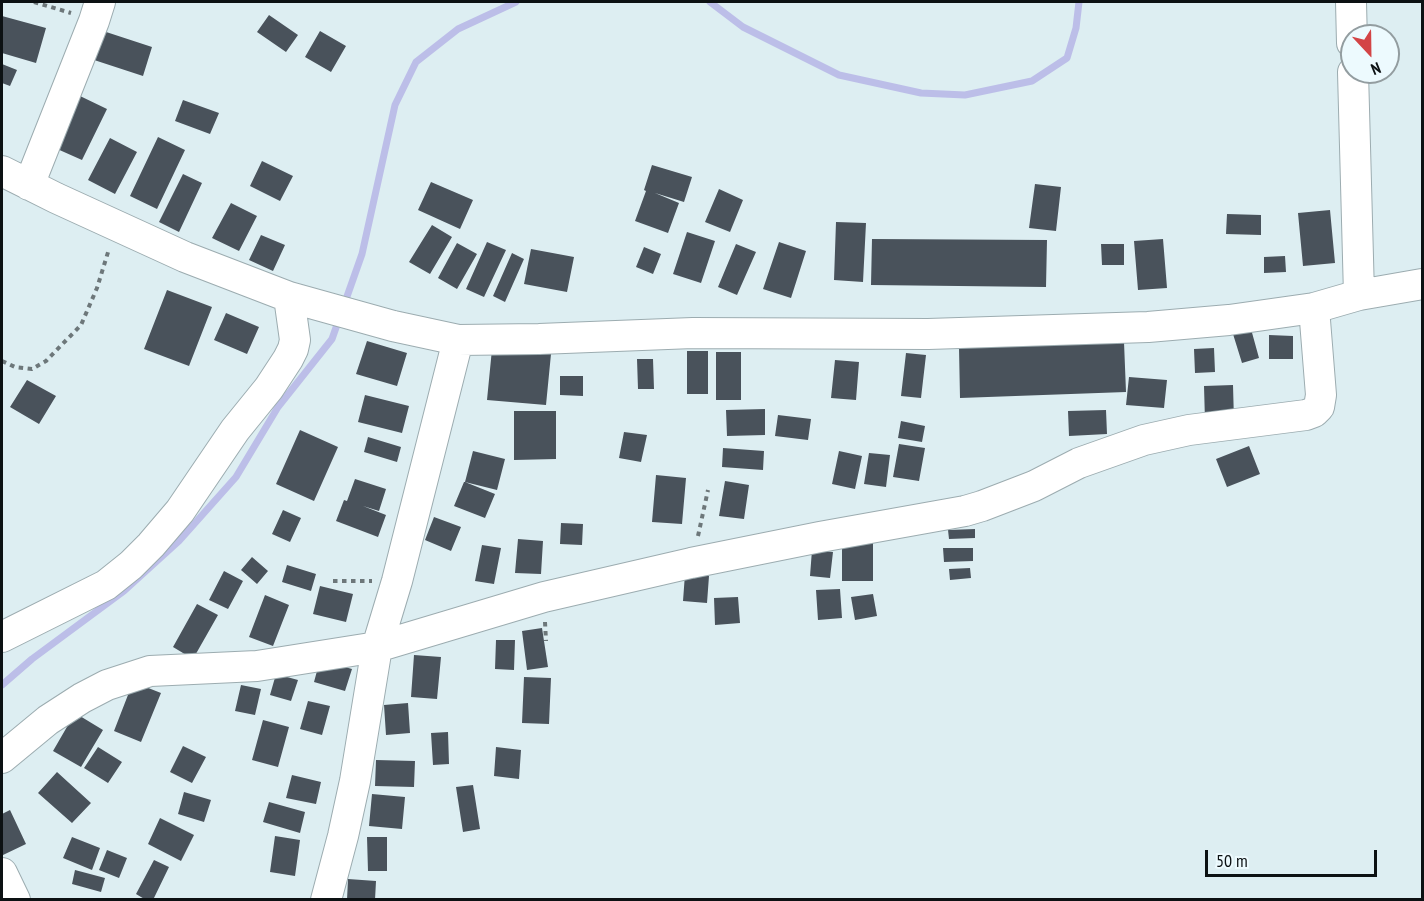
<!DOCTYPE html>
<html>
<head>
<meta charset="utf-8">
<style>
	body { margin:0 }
	#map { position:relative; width:1424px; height:901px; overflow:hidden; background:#ddeef2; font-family:"PT Sans Narrow",sans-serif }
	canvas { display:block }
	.frame { position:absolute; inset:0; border:3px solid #0c1113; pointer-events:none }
	.north { position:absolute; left:1340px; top:24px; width:60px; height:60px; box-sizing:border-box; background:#edfafe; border:2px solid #939da0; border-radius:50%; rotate:158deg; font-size:16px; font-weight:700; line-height:24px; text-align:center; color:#0c1113 }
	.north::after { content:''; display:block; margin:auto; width:21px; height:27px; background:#d34446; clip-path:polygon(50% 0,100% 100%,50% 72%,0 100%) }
	.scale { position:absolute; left:1205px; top:850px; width:172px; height:27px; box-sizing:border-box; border:3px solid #0c1113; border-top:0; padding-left:8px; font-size:18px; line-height:21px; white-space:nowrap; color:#0c1113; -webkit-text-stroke:4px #edfafe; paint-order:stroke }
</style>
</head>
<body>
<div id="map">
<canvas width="1424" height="901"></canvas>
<div class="frame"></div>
<div class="north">N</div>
<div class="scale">50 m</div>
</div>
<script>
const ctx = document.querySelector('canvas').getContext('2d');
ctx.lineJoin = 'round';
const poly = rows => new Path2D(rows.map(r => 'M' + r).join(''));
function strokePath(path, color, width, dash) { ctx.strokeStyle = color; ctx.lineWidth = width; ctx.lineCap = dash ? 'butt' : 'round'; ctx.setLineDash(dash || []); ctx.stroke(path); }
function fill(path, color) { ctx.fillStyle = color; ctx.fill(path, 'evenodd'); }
strokePath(poly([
	[710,2,743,27,839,75,921,93,965,95,1032,81,1067,58,1076,28,1079,2],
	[344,305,362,254,395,105,416,62,458,29,516,2],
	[2,685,32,659,124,591,179,541,236,477,278,407,332,339,339,319]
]), '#bcbee8', 7);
fill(poly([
	[269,15,298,35,286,52,257,32],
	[2,16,46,28,36,63,2,53],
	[97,29,152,47,143,76,88,58],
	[320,31,346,46,331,72,305,57],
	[2,64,17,70,10,86,2,83],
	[80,96,107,109,82,160,55,148],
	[183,100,219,113,210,134,175,121],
	[158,137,185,150,157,209,130,196],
	[110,138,137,152,115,194,88,180],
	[262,161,293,176,280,201,250,186],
	[652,165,692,177,684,202,655,193,679,203,668,233,635,221,646,191,644,190],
	[183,174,202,183,179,232,159,222],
	[431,182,473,200,460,229,418,210],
	[1035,184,1061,187,1056,231,1029,228],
	[719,189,743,200,730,232,705,222],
	[231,203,257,216,239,251,212,238],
	[1330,210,1335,263,1303,266,1298,213],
	[1227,214,1261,215,1261,235,1226,234],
	[836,222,866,223,863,282,834,280],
	[432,225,452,237,430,274,409,262],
	[687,232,715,241,701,283,673,274],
	[261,235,285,245,273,271,249,260],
	[872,239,1047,240,1046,287,871,285],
	[1163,239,1167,288,1138,290,1134,241],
	[487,242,506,250,484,297,466,289],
	[779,242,806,251,791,298,763,289],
	[457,243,477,254,457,289,438,278],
	[736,244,756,252,737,295,718,287],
	[1101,244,1124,244,1124,265,1102,265],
	[644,247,661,254,653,274,636,267],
	[531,249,574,257,567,292,524,284],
	[512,253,524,259,505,302,493,296],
	[1285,256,1286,272,1264,273,1264,257],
	[167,290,212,307,189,366,144,349],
	[226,313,259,327,247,354,214,340],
	[1251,329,1259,358,1242,363,1233,334],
	[1269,335,1293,336,1293,359,1269,359],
	[367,341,407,353,397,386,356,374],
	[1124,342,1126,392,960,398,959,348],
	[1214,348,1215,372,1195,373,1194,349],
	[492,349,551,354,546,405,487,400],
	[687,351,708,351,708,394,687,394],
	[716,352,741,352,741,400,716,400],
	[906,353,926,355,921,398,901,396],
	[637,359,653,359,654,389,638,389],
	[835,360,859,362,856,400,831,398],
	[560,376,583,376,583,396,560,395],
	[1129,377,1167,380,1164,408,1126,405],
	[27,380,56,396,39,424,10,407],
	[1233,385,1234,421,1205,421,1204,386],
	[365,395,409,406,402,433,358,422],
	[765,409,765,435,727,436,726,410],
	[1106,410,1107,434,1069,436,1068,411],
	[514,411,556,411,556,459,514,460],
	[778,415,811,419,808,440,775,436],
	[901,421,925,426,922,442,898,438],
	[300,430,338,447,314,501,276,484],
	[624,432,647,435,641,462,619,458],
	[368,437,401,447,397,462,364,452],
	[899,444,925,448,919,481,893,477],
	[1249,446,1260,474,1227,487,1216,459],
	[723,448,764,451,763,470,722,467],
	[473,451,505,459,497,490,465,482,495,494,485,518,454,506,464,482,465,482],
	[839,451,862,456,855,489,832,484],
	[869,453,890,455,886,487,864,484],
	[656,475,686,478,682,524,652,522],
	[355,479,386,489,379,511,363,506,386,515,378,537,336,521,344,500,347,501],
	[725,481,749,485,744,519,719,516],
	[283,510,301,518,290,542,272,534],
	[434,517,461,527,451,551,425,540],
	[561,523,583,524,582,545,560,544],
	[975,529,975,538,949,539,948,530],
	[518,539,543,541,541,574,515,573],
	[842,540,873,540,873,581,842,581],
	[482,545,501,548,494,584,475,581],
	[943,548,973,548,973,561,944,562],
	[812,550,833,552,830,578,810,576],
	[252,557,268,571,257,584,241,570],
	[287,565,316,574,311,591,282,582],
	[970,568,971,578,950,580,949,569],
	[224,571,243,581,228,609,209,600],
	[685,574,709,576,707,603,683,601],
	[320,586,353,594,346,622,313,614],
	[840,589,842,618,818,620,816,590],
	[873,594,877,616,855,620,851,597],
	[265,595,289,605,273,646,249,637],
	[738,597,740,623,715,625,714,598],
	[197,604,218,615,193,659,173,647],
	[542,628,548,667,527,670,522,631],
	[496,640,515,640,514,670,495,669],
	[414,655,441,657,437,699,411,697],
	[320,660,352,669,345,691,314,682],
	[276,674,298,680,291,701,270,695],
	[524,677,551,678,549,724,522,723],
	[133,682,161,693,141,742,114,731],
	[241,685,261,689,255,715,235,711],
	[308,701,330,706,322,735,300,729],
	[408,703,410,733,386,735,384,705],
	[75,713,103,730,81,767,53,751],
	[263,720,289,727,278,767,252,760],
	[448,732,449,764,433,765,431,733],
	[183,746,206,757,192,783,170,772],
	[98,747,122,762,108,783,84,768],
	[496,747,521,750,519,779,494,776],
	[376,760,415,761,414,787,375,786],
	[57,772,91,803,72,823,38,793],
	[292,775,321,782,316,804,286,798],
	[473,785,480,829,463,832,456,787],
	[184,792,211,800,204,822,178,814],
	[372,794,405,797,402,829,369,826],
	[269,802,305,812,300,833,263,822],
	[10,810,26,844,3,855,2,852,2,814],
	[160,818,194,835,181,861,148,844],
	[275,836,300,840,295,876,270,872],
	[72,837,100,848,92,870,63,858],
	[367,837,387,837,387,871,368,871],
	[107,850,127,858,119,878,99,870],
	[154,860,169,867,153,900,146,900,136,894],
	[75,870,105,878,101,892,72,884],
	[348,879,376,881,375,900,347,900]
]), '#49525b');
const minor = poly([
	[1351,2,1352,43],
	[1353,72,1359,295],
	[2,171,56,198,185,257,289,297,393,326,458,340],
	[29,185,94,21,100,2],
	[2,637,106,585,131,565,151,545,180,511,235,430,269,388,288,359,293,349,295,340,289,297],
	[2,758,48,720,82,698,107,685,150,671,257,666,377,647,544,597,691,563,820,537,965,511,982,506,1034,486,1079,463,1144,440,1189,430,1306,415,1314,412,1319,407,1321,395,1314,308],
	[2,873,15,900],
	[326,900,343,836,355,781,377,647,397,581,458,340,539,339,693,333,928,334,1148,327,1229,320,1314,308,1359,295,1422,284]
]);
strokePath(minor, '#9cacb0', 32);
strokePath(poly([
	[34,2,71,13],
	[2,361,15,367,32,369,46,361,81,325,97,288,109,249],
	[698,536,708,490],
	[333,581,372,581],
	[545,622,546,641]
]), '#6d777a', 4, [4.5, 4.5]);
strokePath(minor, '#fff', 30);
</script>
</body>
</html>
